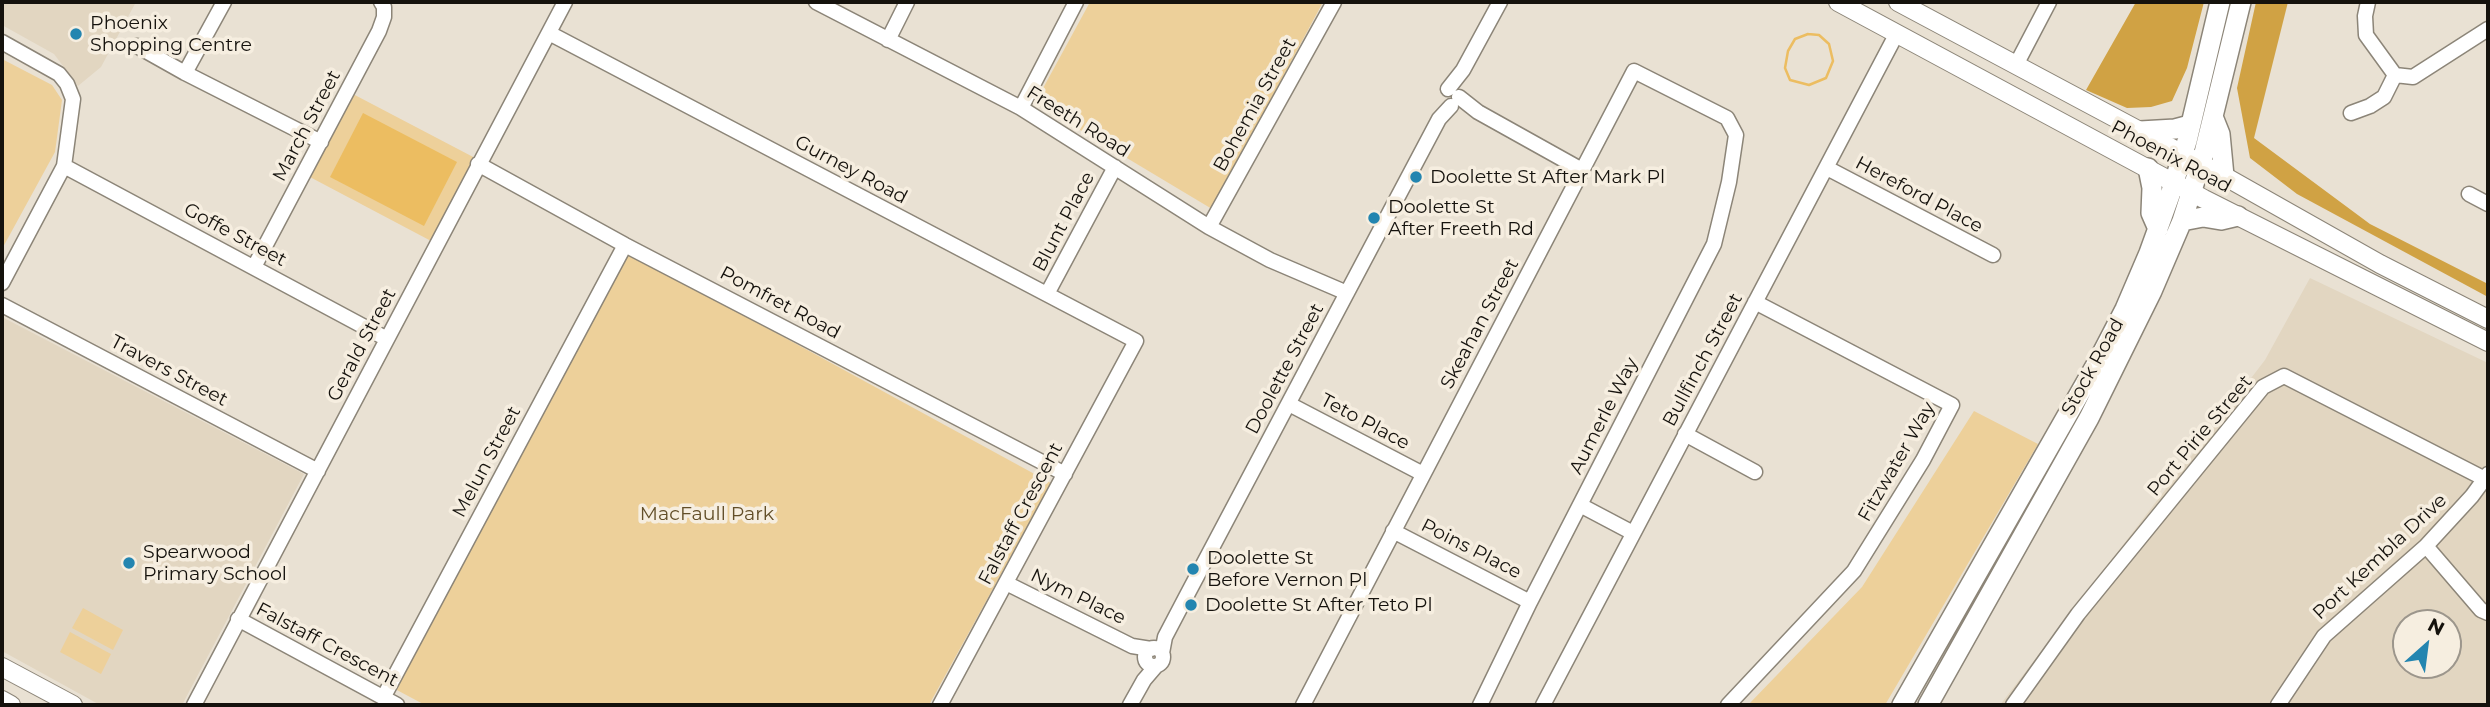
<!DOCTYPE html>
<html>
<head>
<meta charset="utf-8">
<style>
	body { margin:0 }
	#map { position:relative; width:2490px; height:707px; overflow:hidden; background:#e9e1d3; font-family:Montserrat,sans-serif }
	canvas { display:block }
	.frame { position:absolute; inset:0; border:4px solid #15120d; pointer-events:none }
	.north { position:absolute; left:2392px; top:609px; width:70px; height:70px; box-sizing:border-box; background:#f6eee0; border:2px solid #9c968c; border-radius:50%; rotate:28deg; font-size:19px; font-weight:700; line-height:28px; text-align:center; color:#15120d }
	.north::after { content:''; display:block; margin:auto; width:24px; height:32px; background:#2385b0; clip-path:polygon(50% 0,100% 100%,50% 72%,0 100%) }
</style>
</head>
<body>
<div id="map">
<canvas width="2490" height="707"></canvas>
<div class="frame"></div>
<div class="north">N</div>
</div>
<script>
const ctx = document.querySelector('canvas').getContext('2d');
ctx.lineJoin = 'round';
function fill(path, color) { ctx.fillStyle = color; ctx.fill(path, 'evenodd'); }
const poly = rows => new Path2D(rows.map(r => 'M' + r).join(''));
function strokePath(path, color, width, dash) { ctx.strokeStyle = color; ctx.lineWidth = width; ctx.lineCap = dash ? 'butt' : 'round'; ctx.setLineDash(dash || []); ctx.stroke(path); }
function label(font, color, halo, rows, align = 'center') {
  ctx.font = font + ' Montserrat,sans-serif'; ctx.lineWidth = 7; ctx.setLineDash([]); ctx.textBaseline = 'middle'; ctx.strokeStyle = halo; ctx.fillStyle = color; for (const [text, x, y, turn = 0] of rows) {
    ctx.save(); ctx.translate(x, y); ctx.rotate((+turn || 0) * Math.PI / 180); ctx.textAlign = isNaN(turn) ? turn : align; if (halo) ctx.strokeText(text, 0, 0); ctx.fillText(text, 0, 0); ctx.restore();
  }
}
fill(poly([
	[2,2,136,2,101,67,78,86,54,54,2,25],
	[2310,278,2488,363,2488,705,2000,705,2265,360],
	[2406,623,2448,623,2448,665,2406,665],
	[2,317,304,474,182,705,100,705,2,651]
]), '#e2d6c1');
fill(poly([
	[1090,2,1323,2,1212,209,1035,103],
	[2,59,52,85,62,100,55,152,2,249],
	[351,93,477,159,433,242,308,176],
	[626,251,1051,483,929,705,425,705,395,689],
	[1974,411,2038,444,1885,705,1748,705,1862,587],
	[83,608,123,630,113,650,72,628],
	[70,632,111,654,101,674,60,652]
]), '#edd09a');
fill(poly([
	[2136,2,2204,2,2187,68,2172,101,2151,107,2127,108,2086,90],
	[2256,2,2288,2,2254,138,2370,224,2488,284,2488,297,2297,194,2250,158,2237,88]
]), '#d0a244');
fill(poly([
	[363,113,457,162,424,226,330,177]
]), '#ecbd61');
strokePath(poly([
	[1808,34,1819,35,1829,44,1833,61,1826,78,1809,85,1790,80,1785,68,1788,51,1795,39,1808,34]
]), '#ecbd61', 2.5);
const minor = poly([
	[816,2,1021,108,1209,227,1270,260,1347,293],
	[2368,2,2365,16,2366,35,2395,75],
	[549,33,1136,341,940,705],
	[888,40,907,2],
	[2,42,59,74,67,84,73,99,64,166,2,283],
	[137,46,185,73,321,142],
	[2016,65,2049,2],
	[185,73,224,2],
	[2395,75,2413,77,2488,29],
	[1448,89,1463,70,1500,2],
	[1459,97,1478,112,1582,170],
	[1021,108,1076,2],
	[2351,113,2370,106,2384,97,2395,75],
	[478,164,625,245,1065,474],
	[64,166,387,339],
	[1827,168,1993,255],
	[2469,194,2488,204],
	[1209,227,1334,2],
	[254,267,379,31,384,17,384,7,381,2],
	[1047,294,1115,167],
	[2,305,318,471],
	[1289,404,1423,474],
	[1685,434,1755,472],
	[1580,505,1633,533],
	[1393,531,1530,602],
	[2426,546,2481,610,2488,613],
	[1006,583,1132,646,1151,649],
	[238,619,397,705],
	'1145 657a9 9 0 1 1 18 0a9 9 0 1 1-18 0Z',
	[1162,653,1165,637,1187,595,1439,119,1451,106],
	[383,698,625,245],
	[194,705,565,2],
	[1130,705,1144,680,1156,666],
	[1303,705,1634,71,1727,118,1736,135,1729,182,1714,244,1530,602,1480,705],
	[1543,705,1897,33],
	[1728,705,1854,571,1923,460,1952,405,1755,302],
	[2013,705,2078,614,2263,387,2284,376,2485,479],
	[2278,705,2324,636,2426,546,2472,496,2488,474]
]);
const major = poly([
	[1838,2,2204,199,2488,342],
	[1898,2,2224,176,2380,264,2488,319],
	[2,667,73,705],
	[2,700,11,705]
]);
const highway = poly([
	[2214,119,2220,134,2224,176],
	[2140,131,2175,129,2190,125],
	[2148,168,2152,188,2151,213,2158,229],
	[2182,221,2203,217,2221,220,2238,216],
	[1902,705,2097,363,2125,309,2149,253,2170,195,2187,141,2220,2],
	[1928,705,2089,418,2152,291,2182,221,2204,153,2241,2]
]);
strokePath(minor, '#8c8578', 17);
strokePath(major, '#8c8578', 20);
strokePath(highway, '#8c8578', 22);
strokePath(minor, '#fff', 14);
strokePath(major, '#fff', 18);
strokePath(highway, '#fff', 19);
for (const [x, y, r, color] of [
	[76,34,7,"#2385b0"],
	[1416,177,7,"#2385b0"],
	[1374,218,7,"#2385b0"],
	[129,563,7,"#2385b0"],
	[1193,569,7,"#2385b0"],
	[1191,605,7,"#2385b0"]
]) { const dot = new Path2D(); dot.arc(x, y, r, 0, 2 * Math.PI); ctx.fillStyle = color; ctx.fill(dot); strokePath(dot, '#f6eee0', 2.5); }
label('19px', '#15120d', '#f6eee0', [
	["Phoenix",90,23],
	["Shopping Centre",90,45],
	["Doolette St After Mark Pl",1430,177],
	["Doolette St",1388,207],
	["After Freeth Rd",1388,229],
	["Spearwood",143,552],
	["Primary School",143,574],
	["Doolette St",1207,558],
	["Before Vernon Pl",1207,580],
	["Doolette St After Teto Pl",1205,605]
], 'left');
label('19px', '#15120d', '#f6eee0', [
	["Bohemia Street",1255,105,-61],
	["Freeth Road",1078,122,32],
	["March Street",307,126,-62],
	["Phoenix Road",2171,157,28],
	["Gurney Road",851,170,28],
	["Hereford Place",1919,195,28],
	["Blunt Place",1064,222,-62],
	["Goffe Street",235,235,28],
	["Pomfret Road",780,303,28],
	["Skeahan Street",1480,324,-62],
	["Gerald Street",362,345,-62],
	["Bullfinch Street",1703,360,-62],
	["Stock Road",2093,367,-61],
	["Doolette Street",1285,369,-62],
	["Travers Street",169,371,28],
	["Aumerle Way",1604,416,-63],
	["Teto Place",1365,422,28],
	["Port Pirie Street",2200,436,-50],
	["Melun Street",487,462,-62],
	["Fitzwater Way",1897,462,-60],
	["Falstaff Crescent",1021,514,-62],
	["Poins Place",1471,549,27],
	["Port Kembla Drive",2380,557,-43],
	["Nym Place",1078,597,26],
	["Falstaff Crescent",327,645,28]
]);
label('19px', '#624e28', '#f6eee0', [
	["MacFaull Park",707,514]
]);
</script>
</body>
</html>
